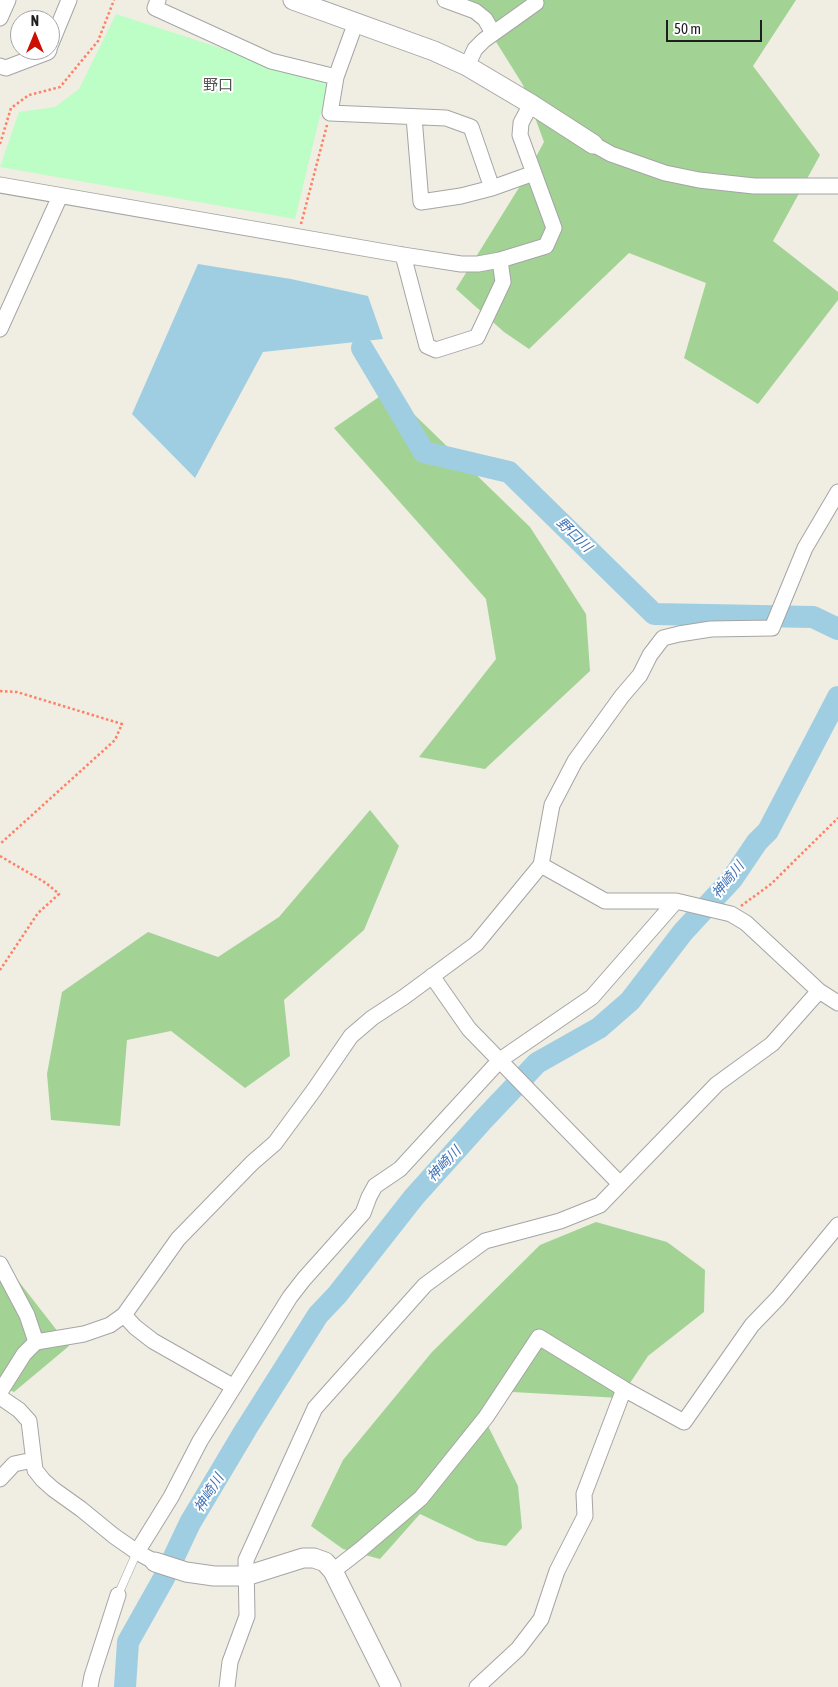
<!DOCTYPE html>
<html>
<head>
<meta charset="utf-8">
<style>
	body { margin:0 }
	#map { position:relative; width:838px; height:1687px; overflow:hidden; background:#f0ede3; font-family:"Asap Condensed",sans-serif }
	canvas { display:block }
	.north { position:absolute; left:10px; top:10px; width:50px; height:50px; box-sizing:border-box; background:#fff; border:1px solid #a5a5a5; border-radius:50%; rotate:0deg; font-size:14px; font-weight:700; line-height:20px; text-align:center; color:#1e1e1e }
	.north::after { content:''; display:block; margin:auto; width:18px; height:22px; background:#cc0f00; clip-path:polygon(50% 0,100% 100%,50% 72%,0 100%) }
	.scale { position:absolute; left:666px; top:20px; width:96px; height:22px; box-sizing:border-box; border:2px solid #1e1e1e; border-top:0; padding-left:6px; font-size:15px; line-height:18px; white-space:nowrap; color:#1e1e1e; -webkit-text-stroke:4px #fff; paint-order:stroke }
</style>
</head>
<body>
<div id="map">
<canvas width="838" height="1687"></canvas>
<div class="north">N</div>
<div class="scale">50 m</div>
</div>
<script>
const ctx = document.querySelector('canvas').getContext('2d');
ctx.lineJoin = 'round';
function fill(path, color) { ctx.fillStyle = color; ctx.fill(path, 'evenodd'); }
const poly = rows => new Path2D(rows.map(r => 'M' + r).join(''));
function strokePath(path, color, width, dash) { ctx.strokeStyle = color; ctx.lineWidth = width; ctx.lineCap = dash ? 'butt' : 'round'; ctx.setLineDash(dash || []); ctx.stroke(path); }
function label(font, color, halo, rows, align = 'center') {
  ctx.font = font + ' "Asap Condensed","Noto Sans JP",sans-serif'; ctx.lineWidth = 4; ctx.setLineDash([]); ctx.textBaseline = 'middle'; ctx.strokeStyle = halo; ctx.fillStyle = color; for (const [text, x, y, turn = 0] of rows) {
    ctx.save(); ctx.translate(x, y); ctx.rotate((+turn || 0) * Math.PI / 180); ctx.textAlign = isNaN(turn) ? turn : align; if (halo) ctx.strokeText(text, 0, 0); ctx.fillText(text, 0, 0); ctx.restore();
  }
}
fill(poly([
	[470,0,796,0,753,66,820,155,773,241,838,292,838,300,758,404,684,358,706,283,629,253,529,349,504,332,456,289,520,186,544,142,523,85],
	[389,390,530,527,586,614,590,671,485,769,419,757,496,659,486,599,334,428],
	[370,810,399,846,364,930,284,1000,290,1056,245,1088,171,1031,127,1040,120,1126,51,1120,47,1074,62,992,148,932,218,957,279,917],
	[596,1222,667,1242,705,1270,704,1312,648,1356,620,1398,512,1392,485,1420,518,1486,522,1528,506,1546,477,1541,420,1514,380,1559,343,1549,311,1526,343,1460,432,1352,540,1245],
	[0,1260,2,1260,69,1346,14,1392,0,1386]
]), '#a2d394');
fill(poly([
	[116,14,328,83,295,219,0,167,19,112,55,107,79,89]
]), '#bcfec6');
fill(poly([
	[198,264,291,279,368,296,383,339,263,352,195,478,132,414]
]), '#9fcee2');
strokePath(poly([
	[362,348,424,452,509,472,654,614,813,617,838,629],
	[125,1687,128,1642,164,1578,190,1523,246,1429,318,1315,337,1295,414,1197,484,1119,537,1063,599,1028,630,1001,683,932,732,879,757,842,768,831,838,697]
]), '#9fcee2', 22);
const service = poly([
	[118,1595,137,1552]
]);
const minor = poly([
	[158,0,155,8,271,61,336,77],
	[445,0,475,11,485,19,493,33],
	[0,18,8,0],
	[356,22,336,77,330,113,446,118,471,127,492,188],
	[50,46,69,0],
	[0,66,6,68,48,52,49,50],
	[467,66,475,49,484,40,536,3],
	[414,117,421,202,461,196,492,188,534,173],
	[593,144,611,154,665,173,699,180,754,186,838,186],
	[0,185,403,255,461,264,478,264,500,260,546,246,554,228,520,135,521,123,531,104],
	[403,255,427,346,436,350,477,337,503,282,500,260],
	[0,329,60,196],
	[541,865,605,901,676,901,731,914,746,923,819,991,838,1003],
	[432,976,469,1029,620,1184],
	[0,1264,27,1315,36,1342],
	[124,1315,135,1327,153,1341,234,1387],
	[0,1392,24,1354,36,1342,84,1334,110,1325,124,1315,178,1239,252,1163,275,1143,314,1090,351,1036,372,1018,404,997,476,944,541,865,552,805,575,761,622,696,640,675,650,655,663,638,679,634,711,629,772,628,805,548,838,492],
	[0,1397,19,1410,29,1421,35,1470,43,1480,53,1489,81,1509,114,1536,137,1552,155,1562],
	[0,1479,14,1464,33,1460],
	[137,1552,171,1497,200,1441,290,1297,304,1279,363,1213,369,1197,375,1186,400,1169,500,1060,592,997,676,901],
	[333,1571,360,1550,421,1498,486,1417,539,1337,624,1389,684,1422,752,1325,778,1298,838,1225],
	[90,1687,92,1676,118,1595],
	[227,1687,230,1662,247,1616,246,1560,315,1408,425,1285,485,1241,560,1221,600,1205,717,1084,772,1044,819,991],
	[477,1687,518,1649,541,1619,557,1571,585,1516,584,1494,624,1389]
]);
const tertiary = poly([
	[293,0,434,51,467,66,531,104,593,144],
	[155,1562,186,1572,214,1576,246,1576,303,1558,314,1558,325,1562,333,1571,391,1687]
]);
strokePath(service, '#a5a5a5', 9);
strokePath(minor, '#a5a5a5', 17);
strokePath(tertiary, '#a5a5a5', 21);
strokePath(poly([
	[0,144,11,108,29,95,60,87,98,41,114,0],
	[301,224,327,125],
	[0,691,17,692,122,724,115,740,0,844],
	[0,856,46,883,59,894,38,913,0,970],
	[741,906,771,884,838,818]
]), '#ff8065', 2.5, [2.5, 2.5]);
strokePath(service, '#fff', 8);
strokePath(minor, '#fff', 15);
strokePath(tertiary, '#fff', 19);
label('italic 14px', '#4274b6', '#fff', [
	["野口川",574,535,44],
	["神崎川",728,880,-51],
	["神崎川",444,1164,-47],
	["神崎川",209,1493,-58]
]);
label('15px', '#515151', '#fff', [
	["野口",218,85]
]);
</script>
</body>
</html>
